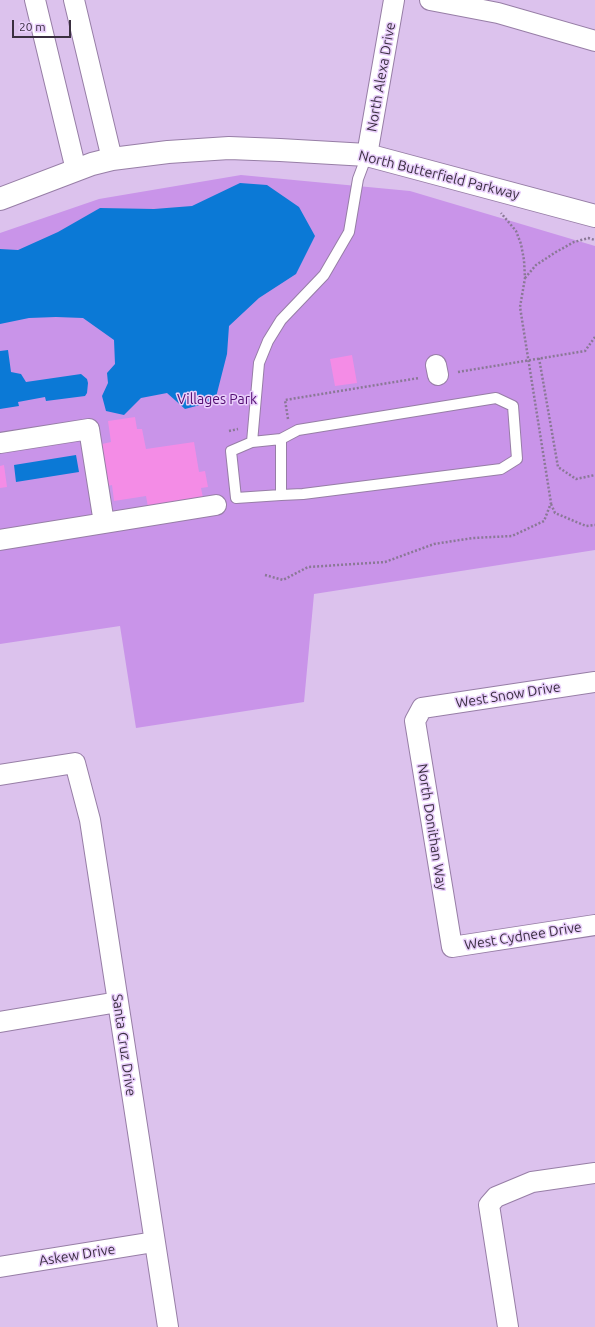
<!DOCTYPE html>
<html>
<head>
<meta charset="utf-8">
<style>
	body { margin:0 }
	#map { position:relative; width:595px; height:1327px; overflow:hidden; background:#dcc2ed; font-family:Ubuntu,sans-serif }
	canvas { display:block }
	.scale { position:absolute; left:12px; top:20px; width:59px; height:18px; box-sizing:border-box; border:2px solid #3a2f40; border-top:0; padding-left:5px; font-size:12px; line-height:14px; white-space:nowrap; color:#3a2f40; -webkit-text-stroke:3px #e9cffb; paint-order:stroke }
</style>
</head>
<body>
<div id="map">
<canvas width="595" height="1327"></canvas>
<div class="scale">20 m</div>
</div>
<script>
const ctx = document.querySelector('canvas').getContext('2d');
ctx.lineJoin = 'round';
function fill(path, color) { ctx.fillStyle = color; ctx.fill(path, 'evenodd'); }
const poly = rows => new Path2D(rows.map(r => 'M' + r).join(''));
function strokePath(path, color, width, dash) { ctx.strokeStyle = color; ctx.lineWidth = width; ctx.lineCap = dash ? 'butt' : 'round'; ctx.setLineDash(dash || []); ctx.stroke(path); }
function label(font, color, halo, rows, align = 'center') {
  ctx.font = font + ' Ubuntu,sans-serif'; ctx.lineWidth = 3; ctx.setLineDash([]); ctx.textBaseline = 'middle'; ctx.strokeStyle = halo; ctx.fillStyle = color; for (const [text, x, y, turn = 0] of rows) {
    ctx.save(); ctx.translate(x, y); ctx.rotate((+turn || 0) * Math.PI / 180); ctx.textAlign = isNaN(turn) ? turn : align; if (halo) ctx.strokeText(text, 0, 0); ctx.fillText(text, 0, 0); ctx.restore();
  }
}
fill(poly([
	[241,175,410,191,595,246,595,550,314,594,304,702,136,728,120,626,0,644,0,233,99,199]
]), '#c994e9');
fill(poly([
	[240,183,267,185,299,207,315,236,296,274,259,298,229,326,227,354,215,401,185,409,167,393,141,398,124,415,106,411,102,396,108,383,107,373,115,364,114,340,83,318,56,317,29,318,0,324,0,249,18,250,58,232,100,208,154,209,192,206],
	[8,350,11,372,21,374,26,382,81,374,87,379,88,383,87,393,85,396,46,401,45,397,18,402,19,406,0,409,0,351],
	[76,455,79,472,16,482,14,465]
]), '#0b79d6');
fill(poly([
	[352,355,357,383,335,386,330,359],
	[135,417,137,429,142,429,146,449,194,442,199,472,205,471,208,487,201,488,203,498,148,507,146,496,114,501,112,485,108,486,102,444,111,442,108,421],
	[4,465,7,487,0,488,0,466]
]), '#f48ce6');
const lane = poly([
	[281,439,298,430,496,398,513,406,517,459,501,469,303,494,281,495],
	[252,442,281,439,281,495,236,498,231,451,252,442,259,363,268,341,281,320,324,275,349,232,358,179,367,155]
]);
const street = poly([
	[35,0,76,170],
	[74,0,112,159],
	[430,0,498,13,595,41],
	[367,155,394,0],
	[436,365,438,375],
	[0,443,89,429,104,523],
	[0,540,216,505],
	[595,682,422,708,415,721,452,947,595,925],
	[0,775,75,763,90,820,168,1327],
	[0,1022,118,1002],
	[0,1267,154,1242],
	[508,1327,489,1205,496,1197,532,1182,595,1173]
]);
const secondary = poly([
	[0,199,92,164,112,159,168,152,229,148,280,150,367,155,595,216]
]);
strokePath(lane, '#977ea6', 12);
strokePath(street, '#977ea6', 22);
strokePath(secondary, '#977ea6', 24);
strokePath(poly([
	[588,238,595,240],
	[525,278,536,265,556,252,574,242,589,238],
	[539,358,558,467,576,479,595,475],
	[458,372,585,351,595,337],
	[288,419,285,400,419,378],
	[229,431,238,429],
	[551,504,555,513,586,526,595,525],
	[265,575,283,580,308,567,385,562,434,544,473,538,512,536,544,521,551,503,520,307,525,278,524,260,521,244,516,231,501,213]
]), '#8a7896', 2.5, [2, 2]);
strokePath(lane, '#fff', 10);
strokePath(street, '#fff', 20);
strokePath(secondary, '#fff', 22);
label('14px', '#3a2f40', '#e9cffb', [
	["North Alexa Drive",381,77,-80],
	["North Butterfield Parkway",439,175,14],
	["West Snow Drive",508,695,-9],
	["North Donithan Way",432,827,81],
	["West Cydnee Drive",523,936,-9],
	["Santa Cruz Drive",124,1045,82],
	["Askew Drive",77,1255,-9]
]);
label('14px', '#530d72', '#e9cffb', [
	["Villages Park",217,399]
]);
</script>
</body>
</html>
